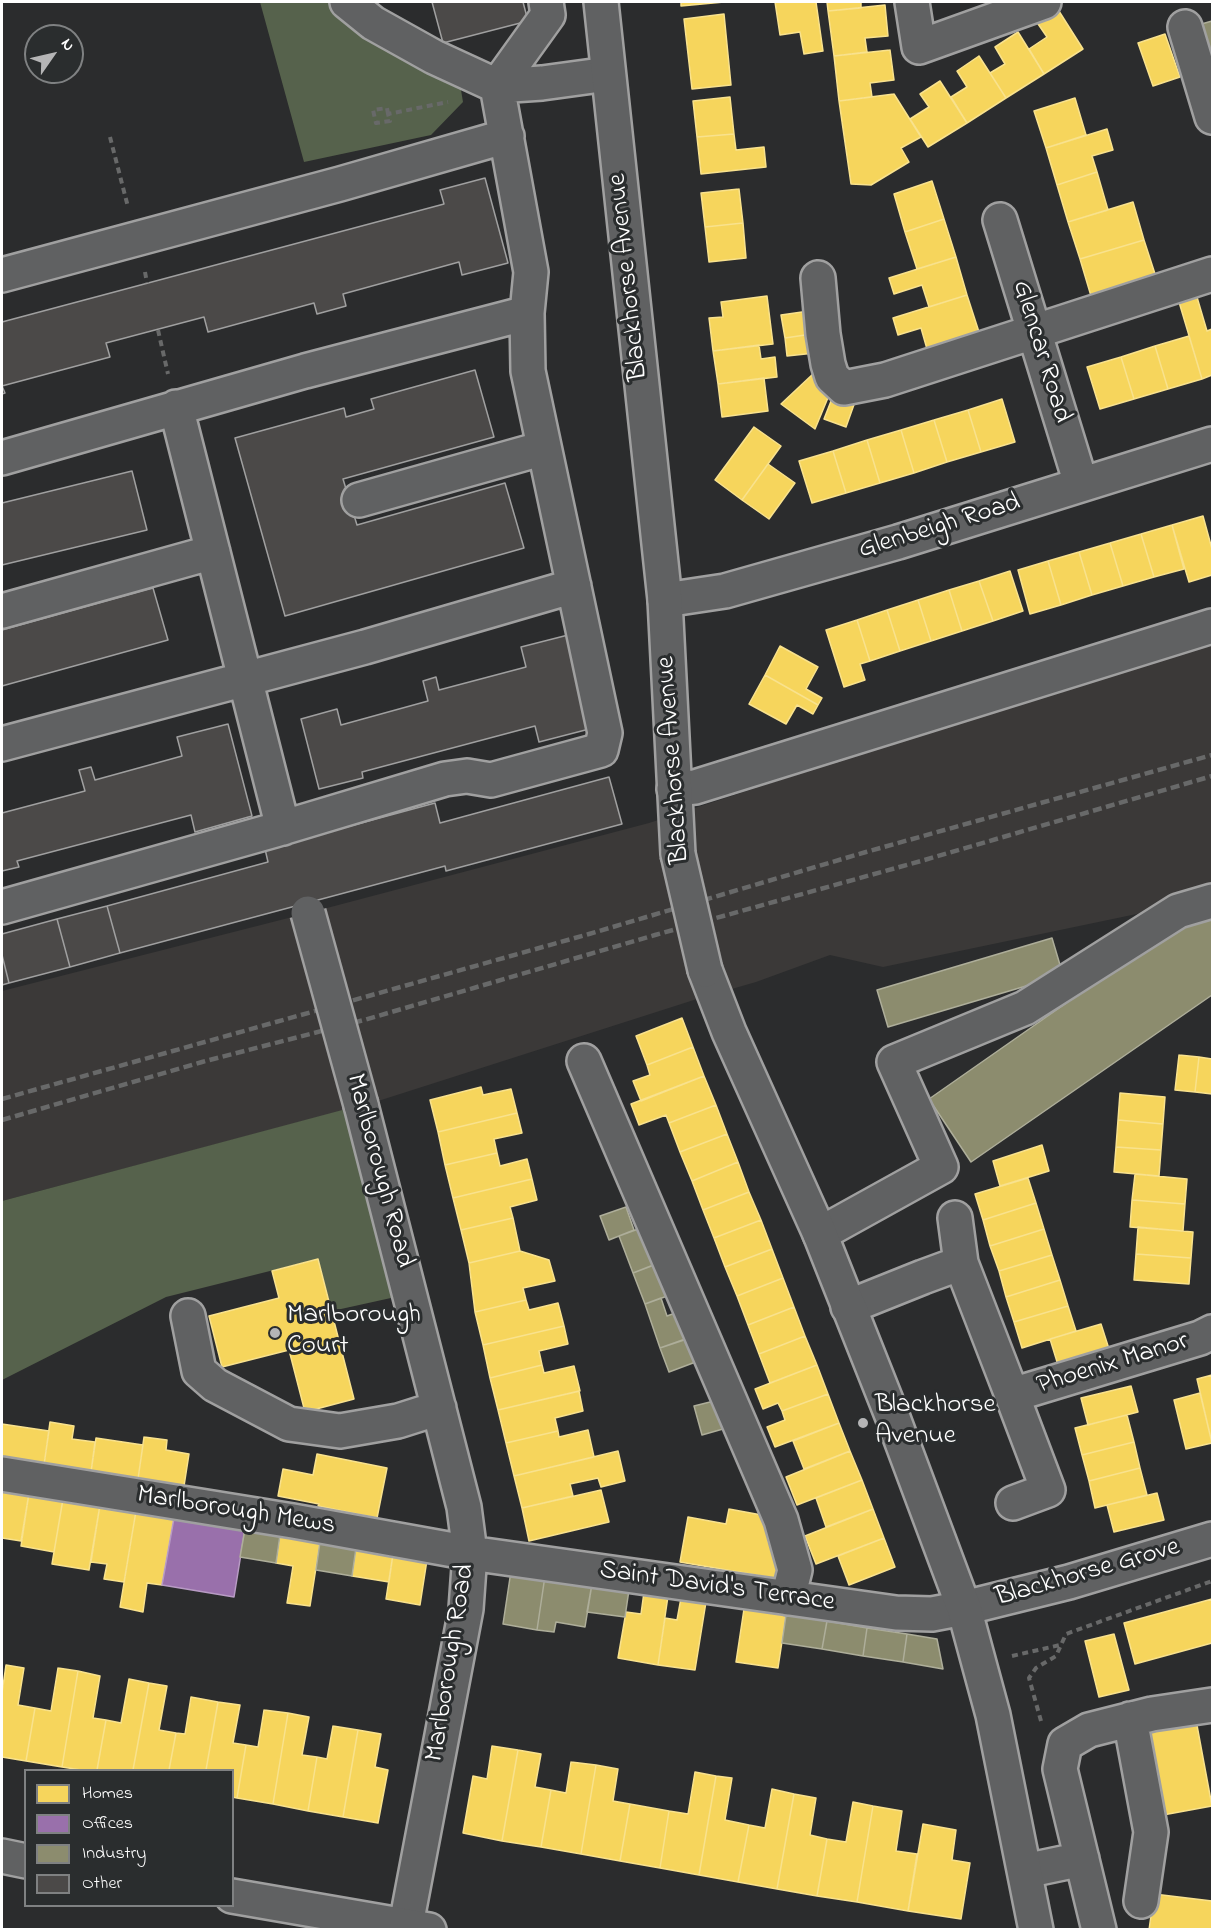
<!DOCTYPE html>
<html>
<head>
<meta charset="utf-8">
<style>
	body { margin:0 }
	#map { position:relative; width:1214px; height:1931px; overflow:hidden; background:#2b2c2d; font-family:"Indie Flower",sans-serif }
	canvas { display:block }
	.frame { position:absolute; inset:0; border:3px solid #fff; pointer-events:none }
	.legend { position:absolute; left:24px; top:1769px; width:210px; height:138px; box-sizing:border-box; background:#2a2d2e; border:2px solid #7f8182; margin:0; padding:8px 10px; list-style:none; font-size:18px; color:#fff }
	.legend li { display:flex; align-items:center; gap:12px; height:30px }
	.legend b { width:30px; border:2px solid #7f8182 }
	.north { position:absolute; left:24px; top:24px; width:60px; height:60px; box-sizing:border-box; background:#2a2d2e; border:2px solid #7f8182; border-radius:50%; rotate:56deg; font-size:16px; font-weight:700; line-height:24px; text-align:center; color:#fff }
	.north::after { content:''; display:block; margin:auto; width:21px; height:27px; background:#b5b5b6; clip-path:polygon(50% 0,100% 100%,50% 72%,0 100%) }
</style>
</head>
<body>
<div id="map">
<canvas width="1214" height="1931"></canvas>
<div class="frame"></div>
<ul class="legend">
<li><b style="height:16px;background:#f6d55c"></b>Homes</li>
<li><b style="height:16px;background:#9970ab"></b>Offices</li>
<li><b style="height:16px;background:#8c8c6e"></b>Industry</li>
<li><b style="height:16px;background:#4b4948"></b>Other</li>
</ul>
<div class="north">N</div>
</div>
<script>
const ctx = document.querySelector('canvas').getContext('2d');
ctx.lineJoin = 'round';
function fill(path, color) { ctx.fillStyle = color; ctx.fill(path, 'evenodd'); }
const poly = rows => new Path2D(rows.map(r => 'M' + r).join(''));
function strokePath(path, color, width, dash) { ctx.strokeStyle = color; ctx.lineWidth = width; ctx.lineCap = dash ? 'butt' : 'round'; ctx.setLineDash(dash || []); ctx.stroke(path); }
function label(font, color, halo, rows, align = 'center') {
  ctx.font = font + ' "Indie Flower",sans-serif'; ctx.lineWidth = 6; ctx.setLineDash([]); ctx.textBaseline = 'middle'; ctx.strokeStyle = halo; ctx.fillStyle = color; for (const [text, x, y, turn = 0] of rows) {
    ctx.save(); ctx.translate(x, y); ctx.rotate((+turn || 0) * Math.PI / 180); ctx.textAlign = isNaN(turn) ? turn : align; if (halo) ctx.strokeText(text, 0, 0); ctx.fillText(text, 0, 0); ctx.restore();
  }
}
fill(poly([
	[1212,639,1212,894,1151,911,883,967,830,955,756,982,697,999,375,1102,2,1201,2,991,308,913,649,823]
]), '#3b3938');
fill(poly([
	[260,2,334,2,459,78,463,102,431,135,304,162],
	[361,1105,409,1294,332,1311,318,1259,166,1297,2,1380,2,1201]
]), '#56624c');
const homes = poly([
	[681,2,724,2,681,6,681,2],
	[775,2,816,2,823,51,804,54,800,32,780,35,775,2],
	[827,2,861,2,861,8,828,11,827,2],
	[885,5,888,36,865,38,867,52,834,56,828,11,885,5],
	[1057,8,1083,49,1044,74,1029,49,1047,37,1036,21,1057,8],
	[724,14,731,85,692,89,684,19,724,14],
	[1018,32,1044,74,1006,98,990,73,1005,64,995,47,1018,32],
	[1165,34,1180,77,1153,86,1138,43,1165,34],
	[890,50,894,80,870,83,872,97,839,101,834,56,890,50],
	[979,56,1006,98,967,123,951,97,967,87,957,71,979,56],
	[940,81,967,123,928,147,910,119,929,107,920,94,940,81],
	[894,94,921,137,901,148,909,162,871,185,851,184,839,101,894,94],
	[730,97,734,134,697,137,693,101,730,97],
	[1075,98,1086,135,1046,148,1034,111,1075,98],
	[1107,129,1113,150,1092,156,1097,172,1057,185,1046,148,1107,129],
	[734,134,736,150,764,147,766,167,701,174,697,137,734,134],
	[1097,172,1108,210,1068,222,1057,185,1097,172],
	[932,181,944,219,905,232,894,194,932,181],
	[739,189,743,223,705,227,701,193,739,189],
	[1133,202,1144,240,1080,259,1068,222,1133,202],
	[944,219,956,257,917,269,905,232,944,219],
	[743,223,746,258,709,262,705,227,743,223],
	[1144,240,1156,277,1091,296,1080,259,1144,240],
	[956,257,967,295,929,307,922,285,894,294,889,278,956,257],
	[1194,287,1207,331,1212,329,1212,375,1202,379,1176,292,1194,287],
	[967,295,979,332,927,349,921,328,898,335,893,318,967,295],
	[767,296,773,344,713,351,709,318,723,317,721,302,767,296],
	[809,311,812,334,785,338,781,315,809,311],
	[812,334,815,353,787,356,785,338,812,334],
	[1189,336,1202,379,1168,389,1155,346,1189,336],
	[759,345,761,359,775,357,777,377,718,384,713,351,759,345],
	[1155,346,1168,389,1134,399,1121,357,1155,346],
	[1121,357,1134,399,1100,409,1087,367,1121,357],
	[814,373,832,388,815,429,781,404,814,373],
	[764,378,768,411,722,417,718,384,764,378],
	[835,391,856,399,846,427,824,419,835,391],
	[1002,399,1015,442,981,452,968,410,1002,399],
	[968,410,981,452,947,462,934,420,968,410],
	[934,420,947,462,914,473,901,430,934,420],
	[754,427,781,446,742,500,715,480,754,427],
	[901,430,914,473,880,483,867,440,901,430],
	[867,440,880,483,846,493,833,451,867,440],
	[833,451,846,493,812,503,799,461,833,451],
	[768,464,795,483,769,519,742,500,768,464],
	[1203,516,1212,549,1212,575,1189,582,1172,525,1203,516],
	[1172,525,1184,569,1154,577,1141,534,1172,525],
	[1141,534,1154,577,1123,586,1110,543,1141,534],
	[1110,543,1123,586,1092,595,1079,552,1110,543],
	[1079,552,1092,595,1061,605,1048,561,1079,552],
	[1048,561,1061,605,1030,614,1018,570,1048,561],
	[1010,571,1023,611,993,621,979,581,1010,571],
	[979,581,993,621,962,631,949,590,979,581],
	[949,590,962,631,931,641,918,600,949,590],
	[918,600,931,641,900,651,887,610,918,600],
	[887,610,900,651,870,661,857,620,887,610],
	[857,620,870,661,860,664,865,680,844,687,826,630,857,620],
	[780,646,818,667,806,689,822,698,818,705,765,675,780,646],
	[765,675,818,705,813,714,797,705,786,724,749,704,765,675],
	[682,1018,693,1047,647,1065,636,1036,682,1018],
	[693,1047,704,1076,641,1101,633,1081,650,1075,647,1065,693,1047],
	[1179,1055,1199,1057,1195,1092,1175,1090,1179,1055],
	[1199,1057,1212,1059,1212,1094,1195,1092,1199,1057],
	[704,1076,716,1105,669,1123,666,1115,639,1125,631,1104,704,1076],
	[481,1087,483,1095,511,1089,517,1113,438,1132,430,1100,481,1087],
	[1120,1093,1165,1097,1163,1124,1118,1120,1120,1093],
	[716,1105,727,1134,680,1152,669,1123,716,1105],
	[517,1113,522,1133,494,1139,497,1153,445,1165,438,1132,517,1113],
	[1118,1120,1163,1124,1161,1150,1116,1147,1118,1120],
	[727,1134,738,1162,692,1181,680,1152,727,1134],
	[1042,1145,1049,1171,1000,1186,993,1161,1042,1145],
	[1116,1147,1161,1150,1159,1176,1114,1172,1116,1147],
	[497,1153,500,1166,527,1159,532,1179,453,1198,445,1165,497,1153],
	[738,1162,749,1192,703,1210,692,1181,738,1162],
	[1135,1174,1187,1179,1185,1204,1132,1200,1135,1174],
	[1028,1178,1036,1203,983,1220,975,1194,1028,1178],
	[532,1179,537,1200,510,1207,513,1218,461,1230,453,1198,532,1179],
	[749,1192,761,1220,714,1238,703,1210,749,1192],
	[1132,1200,1185,1204,1183,1231,1130,1227,1132,1200],
	[1036,1203,1044,1229,990,1246,983,1220,1036,1203],
	[513,1218,520,1251,469,1263,461,1230,513,1218],
	[761,1220,772,1249,725,1267,714,1238,761,1220],
	[1138,1227,1193,1232,1191,1258,1136,1254,1138,1227],
	[1044,1229,1052,1255,999,1271,990,1246,1044,1229],
	[772,1249,783,1278,737,1296,725,1267,772,1249],
	[520,1251,549,1260,555,1281,523,1288,526,1300,475,1312,469,1263,520,1251],
	[1136,1254,1191,1258,1189,1284,1134,1280,1136,1254],
	[1052,1255,1060,1280,1006,1297,999,1271,1052,1255],
	[318,1259,354,1399,305,1412,289,1350,222,1367,209,1316,279,1298,272,1271,318,1259],
	[783,1278,794,1307,748,1325,737,1296,783,1278],
	[1060,1280,1068,1306,1014,1322,1006,1297,1060,1280],
	[526,1300,529,1310,558,1303,564,1326,483,1345,475,1312,526,1300],
	[1068,1306,1076,1331,1022,1348,1014,1322,1068,1306],
	[794,1307,805,1336,759,1354,748,1325,794,1307],
	[1101,1324,1109,1349,1058,1365,1050,1339,1101,1324],
	[564,1326,568,1344,539,1351,542,1365,490,1378,483,1345,564,1326],
	[805,1336,817,1365,770,1383,759,1354,805,1336],
	[542,1365,544,1373,574,1366,580,1391,498,1410,490,1378,542,1365],
	[817,1365,828,1394,782,1411,778,1403,763,1409,755,1389,817,1365],
	[1212,1375,1212,1443,1197,1379,1212,1375],
	[1131,1386,1138,1412,1088,1425,1081,1398,1131,1386],
	[579,1391,583,1411,555,1418,558,1431,506,1443,498,1410,579,1391],
	[1200,1393,1212,1443,1186,1449,1174,1400,1200,1393],
	[828,1394,839,1423,775,1447,767,1427,785,1420,782,1411,828,1394],
	[1127,1415,1134,1442,1082,1455,1075,1428,1127,1415],
	[50,1422,74,1426,72,1439,95,1442,91,1472,44,1465,50,1422],
	[839,1423,850,1451,804,1469,793,1441,839,1423],
	[2,1424,49,1431,44,1465,2,1459,2,1424],
	[588,1430,594,1457,514,1476,506,1443,558,1431,559,1437,588,1430],
	[144,1437,167,1440,166,1450,189,1454,184,1486,138,1479,144,1437],
	[96,1438,143,1445,138,1479,91,1472,96,1438],
	[1134,1442,1140,1468,1089,1481,1082,1455,1134,1442],
	[618,1451,625,1481,601,1487,598,1478,570,1484,573,1496,522,1508,514,1476,618,1451],
	[850,1451,862,1480,797,1505,786,1477,850,1451],
	[317,1454,387,1468,377,1518,318,1506,319,1504,278,1496,283,1469,313,1475,317,1454],
	[1140,1468,1147,1495,1095,1508,1089,1481,1140,1468],
	[862,1480,873,1509,826,1527,816,1498,862,1480],
	[2,1489,29,1493,21,1541,2,1538,2,1489],
	[601,1490,609,1522,529,1541,522,1508,601,1490],
	[29,1493,63,1499,54,1552,21,1546,29,1493],
	[1157,1493,1164,1520,1114,1532,1107,1505,1157,1493],
	[63,1499,100,1505,89,1570,52,1564,63,1499],
	[100,1505,136,1511,124,1582,104,1579,107,1564,91,1562,100,1505],
	[729,1509,767,1516,765,1528,771,1529,768,1542,780,1545,785,1580,680,1562,688,1517,726,1524,729,1509],
	[873,1509,884,1538,816,1564,805,1536,873,1509],
	[136,1511,174,1518,162,1585,147,1583,143,1612,120,1607,136,1511],
	[280,1535,320,1542,310,1606,287,1603,293,1566,276,1563,280,1535],
	[884,1538,895,1567,849,1585,838,1556,884,1538],
	[356,1548,393,1554,389,1582,352,1576,356,1548],
	[393,1554,427,1560,420,1605,386,1599,393,1554],
	[644,1592,668,1596,658,1665,618,1658,626,1612,641,1614,644,1592],
	[681,1598,706,1602,695,1670,658,1665,665,1618,677,1620,681,1598],
	[1212,1599,1212,1643,1135,1664,1124,1623,1212,1599],
	[744,1609,786,1615,778,1668,736,1662,744,1609],
	[1114,1634,1129,1690,1099,1697,1085,1641,1114,1634],
	[6,1665,24,1668,18,1705,35,1708,26,1761,2,1757,2,1693,6,1665],
	[58,1668,78,1671,62,1767,26,1761,35,1708,51,1711,58,1668],
	[78,1671,100,1676,93,1718,106,1720,97,1770,81,1770,62,1767,78,1671],
	[129,1679,149,1683,133,1770,97,1770,106,1720,121,1723,129,1679],
	[149,1683,167,1686,159,1730,176,1733,169,1770,133,1770,149,1683],
	[191,1697,218,1702,206,1770,169,1770,176,1733,185,1734,191,1697],
	[218,1702,240,1705,233,1743,246,1745,237,1798,232,1797,232,1770,206,1770,218,1702],
	[264,1710,288,1713,273,1804,237,1798,246,1745,258,1747,264,1710],
	[288,1713,309,1717,302,1755,317,1757,308,1811,273,1804,288,1713],
	[1196,1720,1212,1806,1163,1815,1148,1729,1196,1720],
	[333,1726,358,1730,343,1817,308,1811,317,1757,327,1759,333,1726],
	[358,1730,381,1734,375,1767,388,1770,378,1823,343,1817,358,1730],
	[492,1746,518,1750,502,1841,463,1833,473,1776,487,1779,492,1746],
	[518,1750,541,1754,535,1787,551,1790,541,1847,502,1841,518,1750],
	[571,1762,596,1765,581,1854,541,1847,551,1790,566,1793,571,1762],
	[596,1765,618,1769,613,1801,630,1804,620,1861,581,1854,596,1765],
	[695,1772,716,1776,699,1875,660,1868,669,1811,688,1814,695,1772],
	[716,1776,732,1778,725,1820,749,1825,738,1882,699,1875,716,1776],
	[772,1789,794,1794,777,1889,738,1882,749,1825,765,1828,772,1789],
	[794,1794,816,1798,810,1835,827,1839,817,1896,777,1889,794,1794],
	[853,1802,873,1806,857,1902,817,1896,827,1839,846,1842,853,1802],
	[630,1804,669,1811,660,1868,620,1861,630,1804],
	[873,1806,902,1811,896,1851,917,1854,908,1911,857,1902,873,1806],
	[923,1824,956,1830,952,1860,970,1863,961,1919,908,1911,923,1824],
	[1154,1894,1212,1901,1212,1930,1149,1930,1154,1894]
]);
fill(homes, '#f6d55c');
strokePath(homes, '#f9e28d', 1.5);
const offices = poly([
	[174,1518,245,1529,234,1597,162,1585,174,1518]
]);
fill(offices, '#9970ab');
strokePath(offices, '#b89bc4', 1.5);
const industry = poly([
	[1212,21,1212,59,1209,60,1198,25,1212,21],
	[1212,909,1212,995,971,1162,929,1099,1195,913,1212,909],
	[1052,938,1063,975,888,1027,877,990,1052,938],
	[626,1207,634,1230,609,1240,600,1216,626,1207],
	[641,1228,654,1265,633,1273,619,1236,641,1228],
	[661,1262,673,1294,645,1304,633,1273,661,1262],
	[661,1298,667,1316,678,1312,688,1338,660,1348,645,1304,661,1298],
	[693,1337,701,1360,669,1372,660,1348,693,1337],
	[722,1399,730,1427,702,1435,694,1406,722,1399],
	[245,1529,280,1535,276,1563,240,1557,245,1529],
	[320,1542,356,1548,352,1576,316,1570,320,1542],
	[511,1571,545,1576,537,1630,503,1624,511,1571],
	[545,1576,592,1584,585,1627,556,1622,554,1632,537,1630,545,1576],
	[592,1584,629,1590,625,1617,587,1612,592,1584],
	[786,1615,827,1621,822,1649,782,1643,786,1615],
	[827,1621,867,1628,863,1656,822,1649,827,1621],
	[867,1628,907,1634,903,1662,863,1656,867,1628],
	[907,1634,937,1639,943,1669,903,1662,907,1634]
]);
fill(industry, '#8c8c6e');
strokePath(industry, '#aeae9a', 1.5);
const building = poly([
	[432,2,523,2,528,21,443,43,432,2],
	[485,178,508,263,462,275,459,262,343,294,346,306,317,314,314,303,208,332,204,317,106,343,110,357,2,386,5,393,2,394,2,322,444,204,440,190,485,178],
	[475,370,494,437,343,479,357,525,505,483,524,548,285,616,235,438,344,408,346,417,374,409,371,399,475,370],
	[132,471,147,530,2,565,2,503,132,471],
	[153,588,168,640,2,686,2,630,153,588],
	[572,634,597,727,539,742,535,726,362,772,363,778,319,789,301,719,337,709,341,725,428,701,423,681,436,677,439,690,526,667,521,647,572,634],
	[228,724,252,816,195,832,191,815,17,861,19,867,2,871,2,813,85,791,79,770,91,767,95,780,182,756,177,737,228,724],
	[609,777,622,824,446,871,445,866,120,953,107,906,268,862,265,849,435,803,440,823,609,777],
	[107,906,120,953,70,967,57,919,107,906],
	[57,919,70,967,9,983,2,955,2,934,57,919],
	[2,955,9,983,2,985,2,955]
]);
fill(building, '#4b4948');
strokePath(building, '#a0a0a0', 1.5);
const minor = poly([
	[347,2,373,23,434,57,497,86,542,83,608,74],
	[912,2,919,47,1044,2],
	[1185,27,1212,117],
	[1000,220,1081,484],
	[2,275,340,184,507,136],
	[818,278,823,334,828,364,832,377,844,388,885,380,1212,274],
	[176,407,283,828],
	[2,458,305,371,527,313],
	[359,500,544,448],
	[665,600,725,591,898,542,1212,444],
	[2,611,213,552],
	[2,744,365,647,574,586],
	[674,789,695,787,1212,626],
	[2,907,275,830,445,779,467,776,491,780,601,750,605,733,528,371,527,313,531,272,497,86,548,15,546,2],
	[584,1061,781,1520,795,1570,788,1598],
	[361,1105,464,1507,470,1553,466,1609,405,1930],
	[955,1218,961,1263,1012,1395,1200,1338,1212,1332],
	[820,1234,941,1167,894,1062,1025,1008,1178,911,1212,901],
	[848,1307,923,1277,961,1263],
	[188,1316,199,1371,215,1385,289,1424,340,1431,398,1421,439,1408],
	[1012,1395,1048,1490,1013,1503],
	[2,1474,293,1521,470,1553,896,1613,932,1614,964,1608,1069,1582,1212,1539],
	[1130,1719,1151,1832,1141,1901],
	[1025,1871,1082,1859],
	[1099,1930,1060,1769,1065,1744,1089,1730,1152,1714,1212,1705]
]);
const major = poly([
	[601,2,665,600,678,854],
	[705,970,729,1032,820,1234,893,1418,964,1608,993,1715,1036,1930],
	[2,1856,26,1861],
	[232,1896,429,1930]
]);
strokePath(minor, '#a0a0a0', 38);
strokePath(major, '#a0a0a0', 38);
strokePath(poly([
	[388,114,387,108,373,110,376,123,390,121,388,114,448,102],
	[110,137,128,207],
	[145,272,147,283],
	[158,330,168,374],
	[1012,1656,1060,1645],
	[1041,1721,1029,1678,1036,1668,1056,1656,1066,1634,1212,1581]
]), '#686969', 4, [6, 4.5]);
strokePath(minor, '#606162', 33);
strokePath(major, '#606162', 33);
strokePath(poly([
	[2,1099,589,934,866,852,1212,755],
	[2,1120,202,1062,364,1020,655,935,921,861,1212,776]
]), '#686969', 4.5, [9, 4.5]);
const minorBridge = poly([
	[308,913,361,1105]
]);
const majorBridge = poly([
	[678,854,705,970]
]);
strokePath(minorBridge, '#a0a0a0', 38, []);
strokePath(majorBridge, '#a0a0a0', 38, []);
strokePath(minorBridge, '#606162', 33);
strokePath(majorBridge, '#606162', 33);
for (const [x, y, r, color] of [
	[275,1333,6,"#b5b5b6"],
	[863,1423,6,"#b5b5b6"]
]) { const dot = new Path2D(); dot.arc(x, y, r, 0, 2 * Math.PI); ctx.fillStyle = color; ctx.fill(dot); strokePath(dot, '#2a2d2e', 2); }
label('27px', '#fff', '#2a2d2e', [
	["Blackhorse Avenue",630,277,-96],
	["Glencar Road",1040,352,73],
	["Glenbeigh Road",940,528,-17],
	["Blackhorse Avenue",675,760,-94],
	["Marlborough Road",378,1171,75],
	["Phoenix Manor",1113,1365,-17],
	["Marlborough Mews",236,1512,9],
	["Blackhorse Grove",1088,1574,-16],
	["Saint David's Terrace",717,1588,8],
	["Marlborough Road",452,1663,-81]
]);
label('27px', '#fff', '#2a2d2e', [
	["Marlborough",287,1317],
	["Court",287,1348],
	["Blackhorse",875,1407],
	["Avenue",875,1438]
], 'left');
</script>
</body>
</html>
